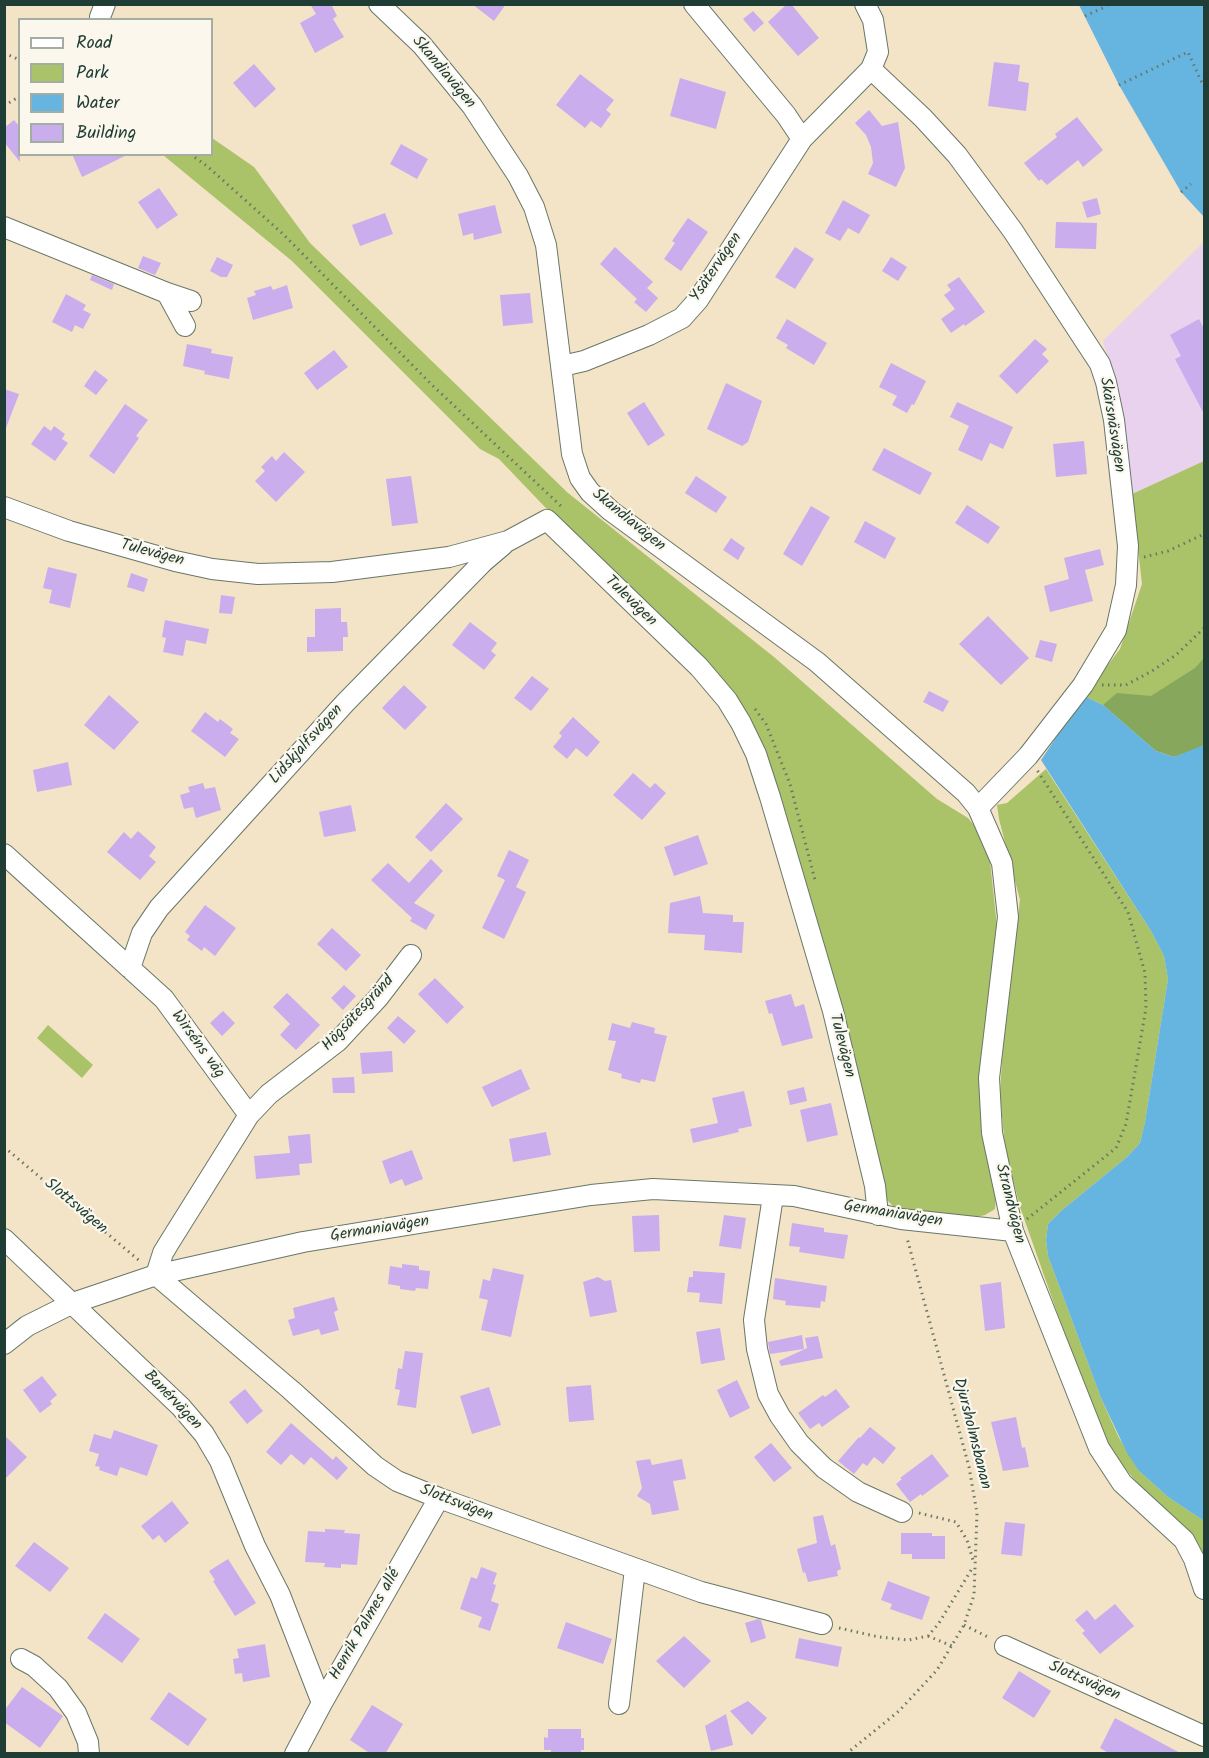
<!DOCTYPE html>
<html>
<head>
<meta charset="utf-8">
<style>
	body { margin:0 }
	#map { position:relative; width:1209px; height:1758px; overflow:hidden; background:#f3e3c7; font-family:Kalam,sans-serif }
	canvas { display:block }
	.frame { position:absolute; inset:0; border:6px solid #1f3d34; pointer-events:none }
	.legend { position:absolute; left:18px; top:18px; width:195px; height:138px; box-sizing:border-box; background:#fbf7ec; border:2px solid #a3ada2; margin:0; padding:8px 10px; list-style:none; font-size:18px; color:#1f3d34 }
	.legend li { display:flex; align-items:center; gap:12px; height:30px }
	.legend b { width:30px; border:2px solid #a3ada2 }
</style>
</head>
<body>
<div id="map">
<canvas width="1209" height="1758"></canvas>
<div class="frame"></div>
<ul class="legend">
<li><b style="height:8px;background:#fff"></b>Road</li>
<li><b style="height:16px;background:#aac268"></b>Park</li>
<li><b style="height:16px;background:#65b5e0"></b>Water</li>
<li><b style="height:16px;background:#caaded"></b>Building</li>
</ul>
</div>
<script>
const ctx = document.querySelector('canvas').getContext('2d');
ctx.lineJoin = 'round';
function fill(path, color) { ctx.fillStyle = color; ctx.fill(path, 'evenodd'); }
const poly = rows => new Path2D(rows.map(r => 'M' + r).join(''));
function strokePath(path, color, width, dash) { ctx.strokeStyle = color; ctx.lineWidth = width; ctx.lineCap = dash ? 'butt' : 'round'; ctx.setLineDash(dash || []); ctx.stroke(path); }
function label(font, color, halo, rows, align = 'center') {
  ctx.font = font + ' Kalam,sans-serif'; ctx.lineWidth = 4.5; ctx.setLineDash([]); ctx.textBaseline = 'middle'; ctx.strokeStyle = halo; ctx.fillStyle = color; for (const [text, x, y, turn = 0] of rows) {
    ctx.save(); ctx.translate(x, y); ctx.rotate((+turn || 0) * Math.PI / 180); ctx.textAlign = isNaN(turn) ? turn : align; if (halo) ctx.strokeText(text, 0, 0); ctx.fillText(text, 0, 0); ctx.restore();
  }
}
fill(poly([
	[1204,242,1204,461,1132,494,1124,418,1103,341]
]), '#e9d2ee');
fill(poly([
	[212,138,254,167,310,243,568,493,774,657,937,799,968,818,982,835,989,852,997,926,996,1194,995,1209,985,1215,964,1220,894,1207,884,1197,742,713,499,459,480,449,292,261,163,155,212,154],
	[1204,461,1204,745,1156,751,1103,705,1084,696,1120,649,1142,584,1132,494],
	[1046,769,1151,931,1164,956,1168,979,1145,1122,1140,1143,1127,1157,1061,1211,1048,1224,1046,1240,1048,1256,1101,1398,1118,1436,1139,1471,1168,1497,1204,1521,1204,1560,1147,1495,1106,1445,1090,1406,1020,1207,1005,1147,1000,1095,1003,1041,1020,900,999,819,997,805,1007,803],
	[48,1025,93,1065,82,1078,37,1038]
]), '#aac268');
fill(poly([
	[1204,658,1204,745,1197,749,1174,757,1156,751,1103,705,1117,693,1151,696,1195,668]
]), '#87a85c');
fill(poly([
	[1079,5,1204,5,1204,217,1181,192,1119,85],
	[1084,696,1103,705,1156,751,1174,757,1204,745,1204,1521,1168,1497,1139,1471,1127,1453,1101,1398,1048,1256,1046,1240,1048,1224,1061,1211,1127,1157,1140,1143,1145,1122,1168,979,1164,956,1151,931,1041,760]
]), '#65b5e0');
fill(poly([
	[310,4,331,4,337,16,333,19,344,37,315,53,300,23,316,14],
	[472,4,506,4,494,21],
	[787,4,791,4,819,38,798,56,768,22],
	[753,11,764,23,754,32,743,19],
	[994,62,1020,65,1018,81,1029,83,1026,111,988,106],
	[254,64,276,89,255,108,233,83],
	[580,74,614,100,606,110,611,114,601,128,591,121,585,128,556,105],
	[680,78,726,92,716,129,670,116],
	[869,110,882,126,898,122,905,168,896,187,868,174,873,163,871,147,866,135,855,123],
	[1077,117,1103,150,1083,167,1078,160,1047,185,1041,179,1039,181,1024,163,1057,137,1055,134],
	[14,120,20,127,20,162,4,142,4,128],
	[401,144,428,159,417,179,390,164],
	[72,154,129,154,82,177],
	[159,188,178,215,157,229,138,202],
	[1097,198,1101,214,1087,218,1082,202],
	[843,200,870,215,859,234,848,228,840,241,825,233],
	[495,205,502,233,474,240,473,233,463,236,458,214],
	[385,213,393,234,360,246,352,225],
	[688,218,708,232,681,271,664,259,675,243,672,241],
	[1056,222,1097,223,1096,249,1055,248],
	[615,247,653,282,647,288,658,298,646,312,634,302,637,299,600,264],
	[795,247,814,259,795,289,775,277],
	[143,256,161,263,155,275,138,268],
	[217,257,233,265,227,277,221,277,210,271],
	[891,257,907,267,898,281,882,271],
	[92,275,114,284,112,290,90,280],
	[959,277,985,312,965,326,964,324,951,333,941,319,955,309,944,295,951,290,947,285],
	[287,285,293,308,253,320,247,298,256,295,254,291,271,286,273,290],
	[530,293,533,323,503,326,500,295],
	[66,294,86,305,83,310,91,314,83,329,75,325,72,332,52,322],
	[787,319,827,343,814,365,786,348,788,345,776,338],
	[1199,319,1204,329,1204,414,1175,359,1181,356,1170,335],
	[1035,339,1047,349,1042,354,1049,361,1017,394,999,376],
	[187,344,212,349,211,353,233,357,229,379,204,374,205,371,183,366],
	[334,350,348,367,317,390,304,373],
	[891,363,926,381,914,405,912,404,907,413,892,405,897,396,879,387],
	[95,370,108,380,96,395,84,386],
	[726,383,762,401,748,442,742,446,707,429],
	[4,389,19,394,6,428,4,428],
	[644,402,665,435,648,446,627,413],
	[957,402,1013,427,1003,449,990,443,982,461,958,450,969,426,950,417],
	[125,404,148,420,136,436,139,438,114,474,89,456],
	[44,426,51,431,54,426,65,434,62,439,68,443,55,461,31,444],
	[1084,441,1087,474,1056,477,1053,444],
	[884,448,932,473,920,495,872,470],
	[284,452,305,472,276,502,255,481,265,471,261,467,272,456,276,461],
	[411,476,418,523,392,526,386,479],
	[696,476,727,497,716,513,685,493],
	[967,505,1000,527,988,544,955,523],
	[811,506,830,517,802,566,783,554],
	[865,521,896,538,885,559,854,542],
	[731,538,745,548,738,560,723,550],
	[1100,549,1104,565,1085,570,1093,601,1050,612,1044,586,1069,579,1064,558],
	[48,567,77,574,70,608,49,603,52,590,43,588],
	[131,573,148,579,144,592,127,587],
	[221,595,235,597,232,614,219,613],
	[341,608,341,622,347,622,348,637,343,637,343,651,307,652,307,637,315,637,315,609],
	[988,616,1029,658,1001,685,959,644],
	[165,620,209,629,206,644,186,640,183,656,163,652,166,638,162,637],
	[470,622,497,643,491,651,496,655,484,670,452,645],
	[1040,640,1057,644,1052,662,1035,657],
	[532,676,549,689,531,711,514,698],
	[404,685,427,707,405,730,382,708],
	[929,691,949,701,943,712,923,702],
	[109,695,139,722,114,750,84,725],
	[205,712,218,722,220,719,233,729,230,733,239,739,225,757,191,731],
	[573,717,600,742,587,757,576,748,567,759,553,747,562,736,559,733],
	[68,762,72,785,37,792,33,770],
	[633,773,650,788,655,783,666,793,642,820,613,795],
	[203,783,205,789,215,787,221,810,196,818,193,807,184,809,180,795,190,792,188,787],
	[446,803,463,819,431,852,415,837],
	[351,805,356,831,324,837,319,812],
	[138,831,156,847,149,856,156,862,140,880,107,852,124,832,131,839],
	[698,835,708,864,674,876,664,847],
	[509,850,529,860,516,887,526,892,504,939,482,928,505,880,497,876],
	[431,859,443,871,414,903,435,915,426,930,410,921,412,918,371,880,388,863,409,883],
	[700,896,703,913,733,915,733,922,744,922,742,953,704,950,705,935,668,933,670,903],
	[205,905,236,928,215,956,204,947,202,951,187,940,190,936,185,932],
	[332,928,361,955,346,971,317,944],
	[435,978,464,1007,447,1024,418,994],
	[344,985,356,996,343,1010,331,998],
	[287,993,320,1025,296,1050,280,1035,290,1024,273,1007],
	[791,994,795,1007,804,1004,813,1038,782,1046,772,1013,769,1014,765,1001],
	[223,1011,235,1023,222,1036,210,1023],
	[398,1016,416,1031,404,1044,387,1028],
	[632,1022,655,1028,654,1033,667,1036,655,1082,641,1079,640,1083,621,1078,622,1074,608,1070,616,1041,608,1040,612,1023,630,1028],
	[392,1051,393,1072,362,1074,360,1053],
	[521,1069,530,1089,492,1107,482,1087],
	[354,1077,355,1093,333,1093,332,1078],
	[804,1087,807,1101,790,1105,787,1091],
	[744,1091,752,1126,738,1129,739,1132,693,1143,690,1129,718,1123,712,1098],
	[831,1103,838,1135,807,1142,800,1110],
	[546,1132,551,1155,513,1162,509,1139],
	[310,1134,312,1163,299,1164,300,1175,256,1179,254,1156,290,1153,288,1136],
	[412,1150,423,1179,405,1186,402,1179,390,1184,382,1161],
	[659,1215,660,1251,634,1252,632,1216],
	[724,1215,746,1218,741,1249,719,1246],
	[792,1223,824,1228,824,1232,848,1235,844,1259,799,1252,800,1247,789,1246],
	[402,1264,419,1266,419,1270,430,1271,428,1289,416,1288,415,1291,400,1289,400,1286,388,1284,390,1266,402,1268],
	[493,1268,524,1275,511,1337,481,1330,488,1300,479,1298,483,1279,490,1281],
	[693,1271,725,1273,722,1304,699,1302,700,1293,687,1292,689,1277,693,1277],
	[598,1277,605,1281,611,1280,617,1312,590,1317,583,1282],
	[775,1278,827,1286,825,1302,821,1301,820,1308,785,1305,786,1301,773,1299],
	[1001,1282,1005,1328,985,1331,980,1285],
	[334,1297,338,1310,334,1312,339,1330,321,1335,319,1329,293,1336,288,1320,295,1318,293,1308],
	[720,1328,725,1360,701,1364,696,1332],
	[802,1335,804,1349,770,1354,768,1342],
	[818,1336,823,1358,781,1366,779,1361,807,1348,805,1338],
	[405,1351,423,1353,416,1408,397,1405,400,1390,395,1389,398,1368,402,1369],
	[42,1376,57,1395,50,1401,52,1404,40,1413,23,1390],
	[737,1380,750,1408,730,1418,717,1390],
	[591,1385,594,1420,569,1422,566,1387],
	[489,1387,501,1425,472,1434,460,1396],
	[245,1389,263,1411,247,1424,229,1402],
	[836,1389,850,1407,822,1427,819,1423,810,1429,798,1413,823,1395,825,1397],
	[1016,1417,1022,1448,1025,1447,1029,1467,1003,1471,991,1422],
	[291,1423,333,1460,336,1456,348,1468,337,1480,311,1457,304,1465,291,1454,281,1465,266,1452],
	[870,1427,896,1448,883,1464,874,1457,867,1466,863,1463,854,1474,838,1461,859,1437,860,1438],
	[114,1430,158,1445,147,1476,120,1467,117,1476,99,1470,100,1467,95,1466,99,1454,89,1451,94,1434,111,1439],
	[4,1435,27,1457,4,1480],
	[771,1443,792,1468,774,1482,754,1457],
	[932,1454,949,1476,922,1496,921,1494,910,1502,896,1484,902,1479,900,1478],
	[650,1459,652,1465,682,1459,686,1479,673,1481,679,1510,652,1515,650,1504,637,1496,642,1488,636,1461],
	[172,1501,189,1523,165,1543,159,1535,153,1540,141,1526],
	[823,1515,831,1546,835,1544,841,1569,837,1571,838,1576,808,1582,805,1572,803,1573,797,1549,817,1543,813,1517],
	[1005,1522,1025,1524,1022,1556,1001,1554],
	[325,1529,345,1530,344,1533,360,1534,357,1565,341,1564,341,1568,324,1567,325,1563,305,1562,308,1531,325,1532],
	[901,1533,932,1533,932,1536,945,1536,945,1559,912,1559,912,1554,901,1554],
	[34,1542,69,1568,50,1592,15,1566],
	[228,1559,256,1603,235,1616,213,1581,215,1580,209,1571],
	[481,1567,497,1573,493,1584,496,1585,491,1601,499,1604,490,1631,478,1627,482,1617,460,1609,471,1577,477,1579],
	[888,1581,930,1597,922,1620,890,1609,892,1604,881,1600],
	[1115,1604,1134,1626,1100,1654,1082,1633,1085,1631,1075,1620,1087,1610,1095,1620],
	[105,1613,140,1639,122,1663,87,1638],
	[758,1619,761,1620,766,1638,751,1643,745,1623],
	[566,1622,612,1639,603,1664,557,1648],
	[684,1636,711,1661,684,1688,656,1661],
	[799,1638,842,1647,838,1667,795,1658],
	[265,1644,270,1677,243,1682,242,1673,235,1674,233,1659,239,1658,237,1649],
	[1019,1671,1051,1691,1034,1718,1002,1698],
	[22,1687,63,1716,40,1748,4,1722,4,1711],
	[169,1692,207,1719,188,1746,150,1719],
	[748,1701,767,1718,752,1735,730,1711],
	[372,1705,403,1724,385,1754,371,1754,350,1740],
	[726,1714,733,1745,711,1751,705,1726],
	[1115,1718,1182,1754,1110,1754,1100,1748],
	[548,1729,581,1729,581,1738,584,1738,584,1750,581,1750,581,1754,551,1754,551,1750,544,1750,544,1737,548,1738]
]), '#caaded');
const minor = poly([
	[379,4,422,45,472,106,518,176,534,207,546,245,572,454,580,478,590,492,611,511,817,662,966,793,978,808,1002,863,1008,917,989,1078,992,1133,1013,1231,1099,1448,1122,1483,1184,1540,1194,1559,1204,1589],
	[865,4,873,20,878,52,871,69,923,118,957,155,1013,231,1100,364,1106,382,1114,420,1128,546,1126,585,1116,630,1083,685,1028,756,978,808],
	[100,17,105,4],
	[802,139,871,69],
	[4,227,167,293,185,326],
	[167,293,191,301],
	[562,366,584,361,649,335,682,318,698,300,802,139,786,115,694,4],
	[4,507,69,531,175,561,212,569,258,574,332,572,449,557,508,541,547,520,699,667,727,700,741,723,756,754,770,797,833,1011,875,1186,878,1215],
	[4,854,164,999,249,1115,169,1243,163,1253,156,1275,291,1390,375,1466,397,1481,439,1498,701,1592,822,1624],
	[130,968,142,933,159,908,345,703,483,562,503,545],
	[249,1115,269,1094,338,1041,378,998,411,955],
	[773,1196,754,1320,757,1349,768,1394,780,1416,799,1443,824,1468,858,1492,902,1512],
	[4,1239,181,1407,204,1434,220,1461,255,1546,280,1595,322,1703],
	[4,1344,27,1326,73,1303,156,1275,303,1242,591,1195,653,1189,794,1196,901,1219,1013,1231],
	[1005,1646,1204,1736],
	[21,1659,34,1666,58,1688,76,1713,88,1742,89,1754],
	[619,1704,635,1569],
	[295,1754,322,1703,439,1498]
]);
strokePath(minor, '#697767', 22);
strokePath(poly([
	[1085,16,1107,6],
	[4,53,20,60],
	[1119,85,1188,52,1202,83],
	[4,106,20,96],
	[190,154,207,166,283,234,432,385,562,507],
	[1181,192,1191,184],
	[1144,557,1168,551,1204,534],
	[1102,685,1126,685,1152,671,1176,655,1204,628],
	[755,709,766,724,790,784,815,880],
	[4,1147,141,1262],
	[1027,1219,1116,1148,1126,1124,1146,1008,1145,973,1128,912,1037,770],
	[919,1513,956,1522,967,1540,973,1560],
	[964,1625,990,1638],
	[839,1628,879,1637,909,1640,928,1636,939,1623,973,1567],
	[928,1636,952,1646],
	[846,1754,899,1711,937,1670,964,1625,974,1595,977,1513,969,1467,907,1238]
]), '#697767', 3, [1.5, 4.5]);
strokePath(minor, '#fff', 20);
label('16px', '#1f3d34', '#fbf7ec', [
	["Skandiavägen",443,73,50],
	["Ysätervägen",717,268,-56],
	["Skärsnäsvägen",1111,425,81],
	["Skandiavägen",628,521,39],
	["Tulevägen",152,554,15],
	["Tulevägen",630,602,44],
	["Lidskjalfsvägen",307,745,-48],
	["Högsätesgränd",359,1014,-47],
	["Wirséns väg",197,1045,54],
	["Tulevägen",841,1046,76],
	["Strandvägen",1009,1204,76],
	["Slottsvägen",75,1207,40],
	["Germaniavägen",893,1215,9],
	["Germaniavägen",380,1230,-9],
	["Banérvägen",172,1401,46],
	["Djursholmsbanan",971,1434,76],
	["Slottsvägen",456,1504,21],
	["Henrik Palmes allé",366,1625,-60],
	["Slottsvägen",1084,1682,24]
]);
</script>
</body>
</html>
